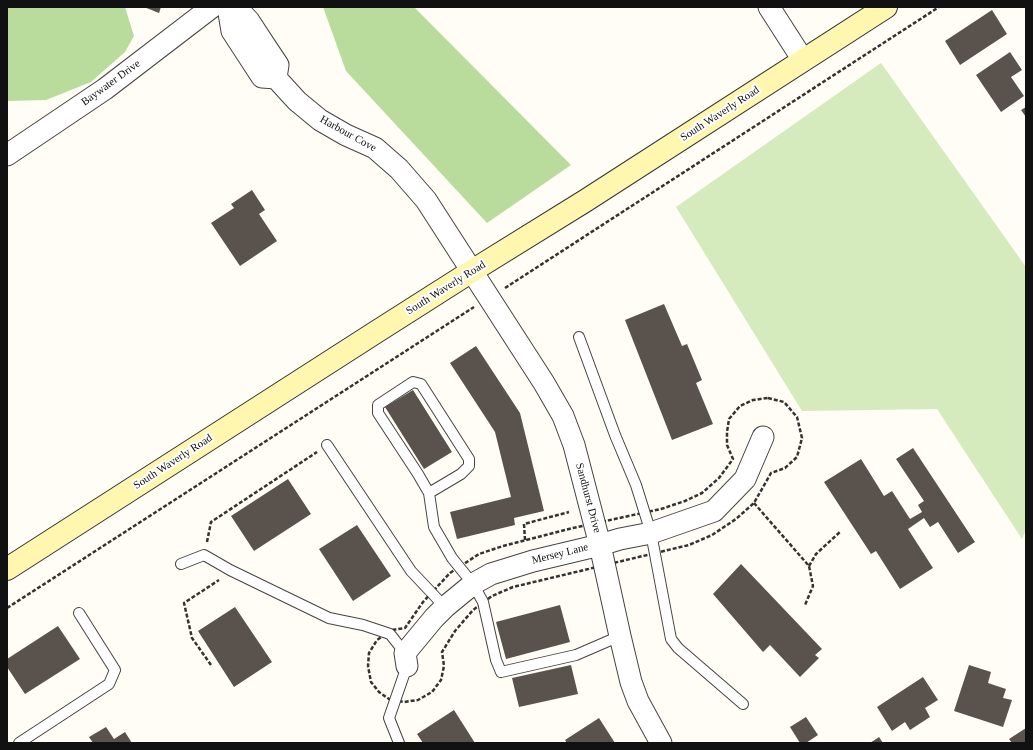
<!DOCTYPE html>
<html>
<head>
<meta charset="utf-8">
<style>
	body { margin:0 }
	#map { position:relative; width:1033px; height:750px; overflow:hidden; background:#fffdf5; font-family:Georgia,serif }
	canvas { display:block }
	.frame { position:absolute; inset:0; border:8px solid #111; pointer-events:none }
</style>
</head>
<body>
<div id="map">
<canvas width="1033" height="750"></canvas>
<div class="frame"></div>
</div>
<script>
const ctx = document.querySelector('canvas').getContext('2d');
ctx.lineJoin = 'round';
function fill(path, color) { ctx.fillStyle = color; ctx.fill(path, 'evenodd'); }
const poly = rows => new Path2D(rows.map(r => 'M' + r).join(''));
function strokePath(path, color, width, dash) { ctx.strokeStyle = color; ctx.lineWidth = width; ctx.lineCap = dash ? 'butt' : 'round'; ctx.setLineDash(dash || []); ctx.stroke(path); }
function label(font, color, halo, rows, align = 'center') {
  ctx.font = font + ' Georgia,serif'; ctx.lineWidth = 4; ctx.setLineDash([]); ctx.textBaseline = 'middle'; ctx.strokeStyle = halo; ctx.fillStyle = color; for (const [text, x, y, turn = 0] of rows) {
    ctx.save(); ctx.translate(x, y); ctx.rotate((+turn || 0) * Math.PI / 180); ctx.textAlign = isNaN(turn) ? turn : align; if (halo) ctx.strokeText(text, 0, 0); ctx.fillText(text, 0, 0); ctx.restore();
  }
}
fill(poly([
	[881,63,1026,267,1026,529,1022,539,937,409,802,411,676,207]
]), '#d5ebbd');
fill(poly([
	[7,7,125,7,134,36,125,52,91,82,46,100,7,101],
	[323,7,414,7,571,165,487,223,346,71]
]), '#b9dc9c');
fill(poly([
	[144,7,161,7,159,13],
	[992,10,1007,34,960,65,945,41],
	[1010,52,1022,70,1011,77,1024,96,1001,112,976,75],
	[1026,107,1026,117,1021,110],
	[252,190,265,210,259,214,277,241,240,266,211,223,234,208,231,204],
	[664,304,682,346,687,344,702,380,696,383,713,424,672,440,625,320],
	[476,346,520,413,544,511,514,518,515,525,457,539,450,512,511,497,495,432,450,363],
	[413,390,452,452,424,469,385,407],
	[913,448,975,542,958,553,938,522,930,527,924,518,908,529,933,568,900,589,876,551,871,554,824,482,861,459,884,496,892,491,910,519,922,512,918,505,924,501,896,459],
	[288,479,311,514,254,551,231,516],
	[357,525,391,576,353,601,319,549],
	[741,564,822,649,815,655,819,658,800,677,770,645,763,652,713,594],
	[560,605,570,642,506,659,496,622],
	[235,607,272,662,234,687,198,631],
	[58,626,80,659,25,694,7,667,7,659],
	[571,665,578,694,519,707,512,678],
	[969,665,991,672,988,683,1006,689,1003,698,1012,700,1003,727,954,711],
	[923,677,938,700,925,708,930,717,910,730,905,722,892,731,877,707],
	[454,710,475,743,423,743,417,734],
	[806,717,818,735,806,743,800,743,790,727],
	[599,718,615,743,567,743,565,740],
	[106,727,114,739,125,732,132,743,93,743,89,737],
	[1026,728,1026,743,1012,743,1009,739],
	[879,737,883,743,870,743]
]), '#5a524d');
const service = poly([
	[579,337,615,435,636,485,651,533,671,639,678,648,743,704],
	[327,445,411,571,445,607],
	[429,493,461,474,469,466,469,459,421,384,413,382,378,405,378,413,418,474,429,493,434,527,452,558,473,584,483,602,496,660,501,672,576,655,620,636],
	[181,564,204,555,230,570,329,618,363,625,390,634,405,653],
	[19,743,109,684,115,670,79,613],
	[399,743,389,718,407,666]
]);
const minor = poly([
	[228,7,232,31,262,77,276,78,278,65,264,44,249,21,236,7],
	[769,7,803,60],
	[276,78,297,101,320,120,346,135,375,148,399,169,426,200,544,383,563,416,574,445,600,545,620,636,631,682,638,701,661,743],
	[7,155,105,89,212,7],
	[407,666,405,653,434,618,445,607,473,584,491,574,533,561,600,545,620,539,651,533,714,511,745,479,763,437]
]);
const secondary = poly([
	[7,569,373,334,472,271,585,201,886,7]
]);
strokePath(service, '#444', 12);
strokePath(minor, '#444', 23);
strokePath(secondary, '#333', 24);
strokePath(poly([
	[505,288,939,7],
	[768,398,784,402,797,417,802,438,797,457,785,468,771,473,754,503,736,519,712,535,689,545,513,587,492,596,473,610,455,631,442,652,444,666,441,680,432,692,418,700,404,702,389,699,379,692,371,682,368,666,369,653,377,640,392,630,405,628,423,602,450,573,479,554,503,546,573,528,661,509,685,501,702,493,719,478,733,459,727,445,727,432,729,419,740,406,753,400,768,398],
	[754,503,809,566,813,586,805,605],
	[525,540,524,524,569,512],
	[207,542,211,522,317,452],
	[809,566,816,554,841,531],
	[7,608,474,307],
	[211,665,192,638,184,603,219,580]
]), '#333', 2.5, [4, 2]);
strokePath(service, '#fff', 10);
strokePath(minor, '#fff', 21);
strokePath(secondary, '#fff6b0', 22);
label('11px', '#111', '#fff', [
	["Baywater Drive",111,83,-36],
	["South Waverly Road",720,114,-33],
	["Harbour Cove",348,134,29],
	["South Waverly Road",446,288,-32],
	["South Waverly Road",173,462,-33],
	["Sandhurst Drive",588,498,75],
	["Mersey Lane",560,554,-14]
]);
</script>
</body>
</html>
